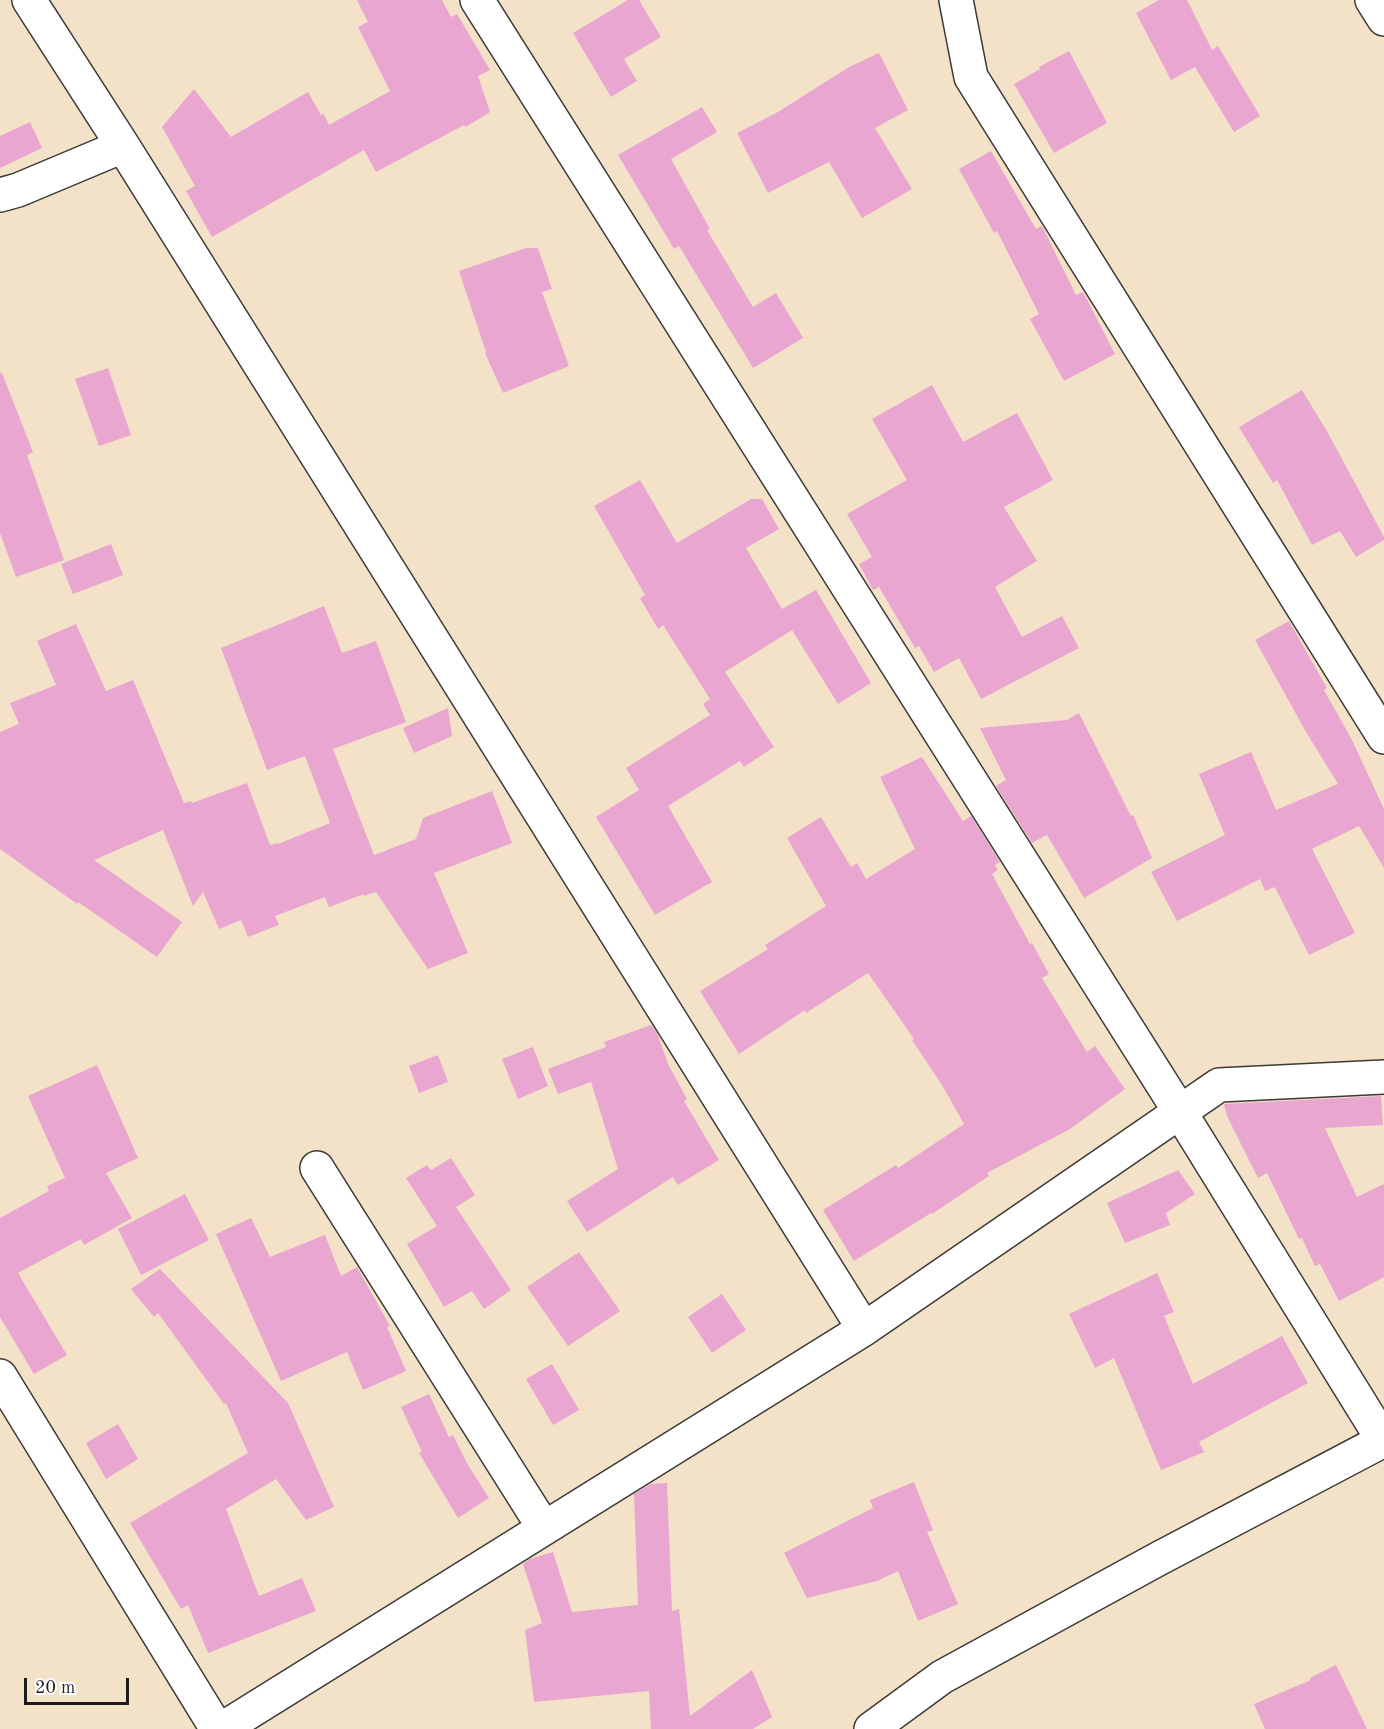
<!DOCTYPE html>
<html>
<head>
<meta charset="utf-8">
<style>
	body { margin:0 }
	#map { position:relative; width:1384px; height:1729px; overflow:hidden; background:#f4e2c8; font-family:"Old Standard TT",serif }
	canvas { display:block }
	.scale { position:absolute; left:24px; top:1678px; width:105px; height:27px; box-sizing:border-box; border:3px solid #1c1c1c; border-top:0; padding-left:8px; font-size:18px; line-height:21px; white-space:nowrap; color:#1c1c1c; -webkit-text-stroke:4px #fff; paint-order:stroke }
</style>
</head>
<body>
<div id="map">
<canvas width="1384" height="1729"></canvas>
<div class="scale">20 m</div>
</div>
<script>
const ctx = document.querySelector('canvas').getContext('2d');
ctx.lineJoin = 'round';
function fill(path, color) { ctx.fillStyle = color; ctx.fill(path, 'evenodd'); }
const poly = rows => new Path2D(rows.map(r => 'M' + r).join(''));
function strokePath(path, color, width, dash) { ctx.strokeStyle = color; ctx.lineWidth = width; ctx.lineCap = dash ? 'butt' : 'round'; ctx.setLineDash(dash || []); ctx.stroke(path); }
fill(poly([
	[357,0,442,0,451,17,457,14,490,70,478,76,490,112,466,127,464,125,376,172,364,150,212,237,186,191,195,186,162,127,194,89,231,137,308,92,321,115,324,114,329,125,390,91,358,27,368,22],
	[628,0,639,0,661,37,624,59,637,81,611,97,573,33],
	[1159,0,1187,0,1212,50,1218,46,1260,116,1234,132,1195,67,1171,80,1136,13],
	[1069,51,1107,123,1054,153,1014,84,1040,69,1039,67],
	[879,53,908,110,875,128,912,189,862,218,829,162,768,193,737,133,778,112,849,67],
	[702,107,717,132,671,159,710,229,707,230,753,307,776,293,803,338,753,368,679,246,674,249,618,155],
	[30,122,42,148,0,168,0,136],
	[991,151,1036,229,1042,226,1076,295,1083,292,1115,354,1064,381,1030,319,1039,314,997,231,994,233,959,169],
	[526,248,538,248,552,289,542,292,569,366,503,393,485,353,486,352,459,271],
	[108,368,131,435,99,446,75,379],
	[0,373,2,373,33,452,27,455,64,560,16,577,0,533],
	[932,385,963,442,1017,413,1053,480,1004,507,1037,561,995,587,1022,637,1062,616,1079,648,981,699,959,658,934,672,919,646,915,648,879,587,873,590,859,564,872,557,847,514,907,480,872,419],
	[1302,390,1328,433,1384,537,1384,540,1356,557,1340,531,1312,545,1277,480,1273,483,1239,427],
	[640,480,677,543,751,499,762,499,779,529,746,548,782,609,816,590,871,683,838,704,792,630,725,672,774,747,744,767,740,761,668,806,712,882,655,915,596,817,639,790,626,768,710,715,703,704,710,699,663,625,658,629,640,598,645,595,594,506],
	[111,544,123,575,73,594,61,564],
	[324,606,342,653,376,641,406,722,333,749,374,855,416,839,423,818,492,791,512,843,434,873,468,953,428,969,376,892,364,896,364,894,329,907,325,897,275,916,279,925,248,937,241,920,219,929,203,892,193,906,163,830,94,860,182,922,157,957,78,902,77,904,0,849,0,732,19,724,10,703,56,685,37,641,76,624,106,691,133,680,184,803,191,801,192,803,247,783,270,845,278,843,278,844,330,823,305,756,267,770,221,648],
	[1289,621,1327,688,1324,690,1351,738,1384,809,1384,868,1359,826,1312,849,1355,933,1309,955,1275,887,1265,891,1260,879,1177,921,1151,872,1225,835,1199,774,1251,752,1276,810,1338,784,1306,732,1255,640],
	[448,708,452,736,414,753,403,728],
	[1079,713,1131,816,1133,815,1152,858,1084,898,1047,835,1032,843,996,786,1006,780,980,728,1067,720],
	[922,757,963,821,971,816,1000,862,995,865,998,870,992,874,1030,944,1032,943,1049,974,1042,978,1087,1052,1095,1046,1125,1089,1070,1129,987,1173,989,1176,932,1214,931,1213,854,1261,823,1210,896,1165,898,1168,964,1124,942,1085,912,1040,914,1039,868,973,806,1013,805,1010,739,1054,700,991,768,949,765,945,826,906,787,838,821,817,851,867,857,863,866,879,915,849,880,777],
	[651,1025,657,1033,669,1066,687,1099,684,1101,719,1160,678,1185,673,1177,587,1232,567,1201,618,1169,591,1082,558,1094,548,1069,606,1047,604,1042],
	[533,1047,548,1086,518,1099,502,1059],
	[438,1055,448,1082,419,1093,409,1066],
	[97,1065,138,1158,106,1173,132,1218,84,1245,81,1239,18,1273,67,1355,34,1374,0,1317,0,1218,49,1191,47,1186,65,1178,28,1096],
	[1381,1096,1383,1125,1325,1128,1357,1197,1384,1184,1384,1277,1339,1301,1320,1264,1315,1266,1302,1238,1299,1239,1267,1173,1258,1178,1227,1116,1224,1104],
	[451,1158,475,1195,456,1207,511,1290,484,1309,472,1291,444,1307,407,1244,437,1226,406,1178,427,1165,431,1170],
	[1178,1170,1195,1194,1166,1213,1170,1225,1125,1243,1107,1203],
	[185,1194,209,1240,141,1275,118,1229],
	[251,1218,270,1257,325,1235,341,1276,357,1267,390,1326,387,1327,406,1371,363,1390,347,1352,281,1381,216,1234],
	[579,1252,620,1311,568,1346,527,1287],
	[160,1269,288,1403,334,1507,306,1520,276,1479,226,1509,259,1596,302,1578,316,1611,208,1653,188,1605,181,1609,130,1523,248,1453,226,1403,224,1404,158,1313,154,1317,131,1289],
	[1157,1273,1174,1312,1164,1316,1193,1384,1282,1336,1308,1383,1199,1442,1204,1452,1161,1470,1114,1358,1095,1368,1069,1314],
	[722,1294,746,1330,712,1353,688,1317],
	[552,1364,579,1410,553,1425,526,1379],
	[429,1394,449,1437,453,1435,468,1465,489,1498,458,1518,419,1453,422,1452,401,1407],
	[118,1424,138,1459,106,1479,86,1443],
	[914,1482,933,1530,927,1532,958,1604,918,1621,898,1571,877,1581,807,1598,784,1553,873,1508,870,1500],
	[667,1483,672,1611,679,1609,690,1716,752,1670,772,1717,753,1729,651,1729,649,1691,534,1702,525,1630,542,1623,523,1564,530,1559,553,1552,572,1612,638,1605,634,1494,651,1484],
	[1336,1665,1367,1729,1265,1729,1254,1704,1311,1680,1310,1678]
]), '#e8a6d1');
const minor = poly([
	[29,0,123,146,864,1329],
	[477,0,1180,1112,1383,1440],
	[956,0,971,77,1384,737],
	[1372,0,1384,19],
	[0,195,18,190,123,146],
	[317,1168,544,1528],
	[0,1376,217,1729],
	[222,1729,864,1329,1219,1085,1384,1077],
	[871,1729,942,1677,1158,1559,1384,1440]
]);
strokePath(minor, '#3c3a36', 36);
strokePath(minor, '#fff', 33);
</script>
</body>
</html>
